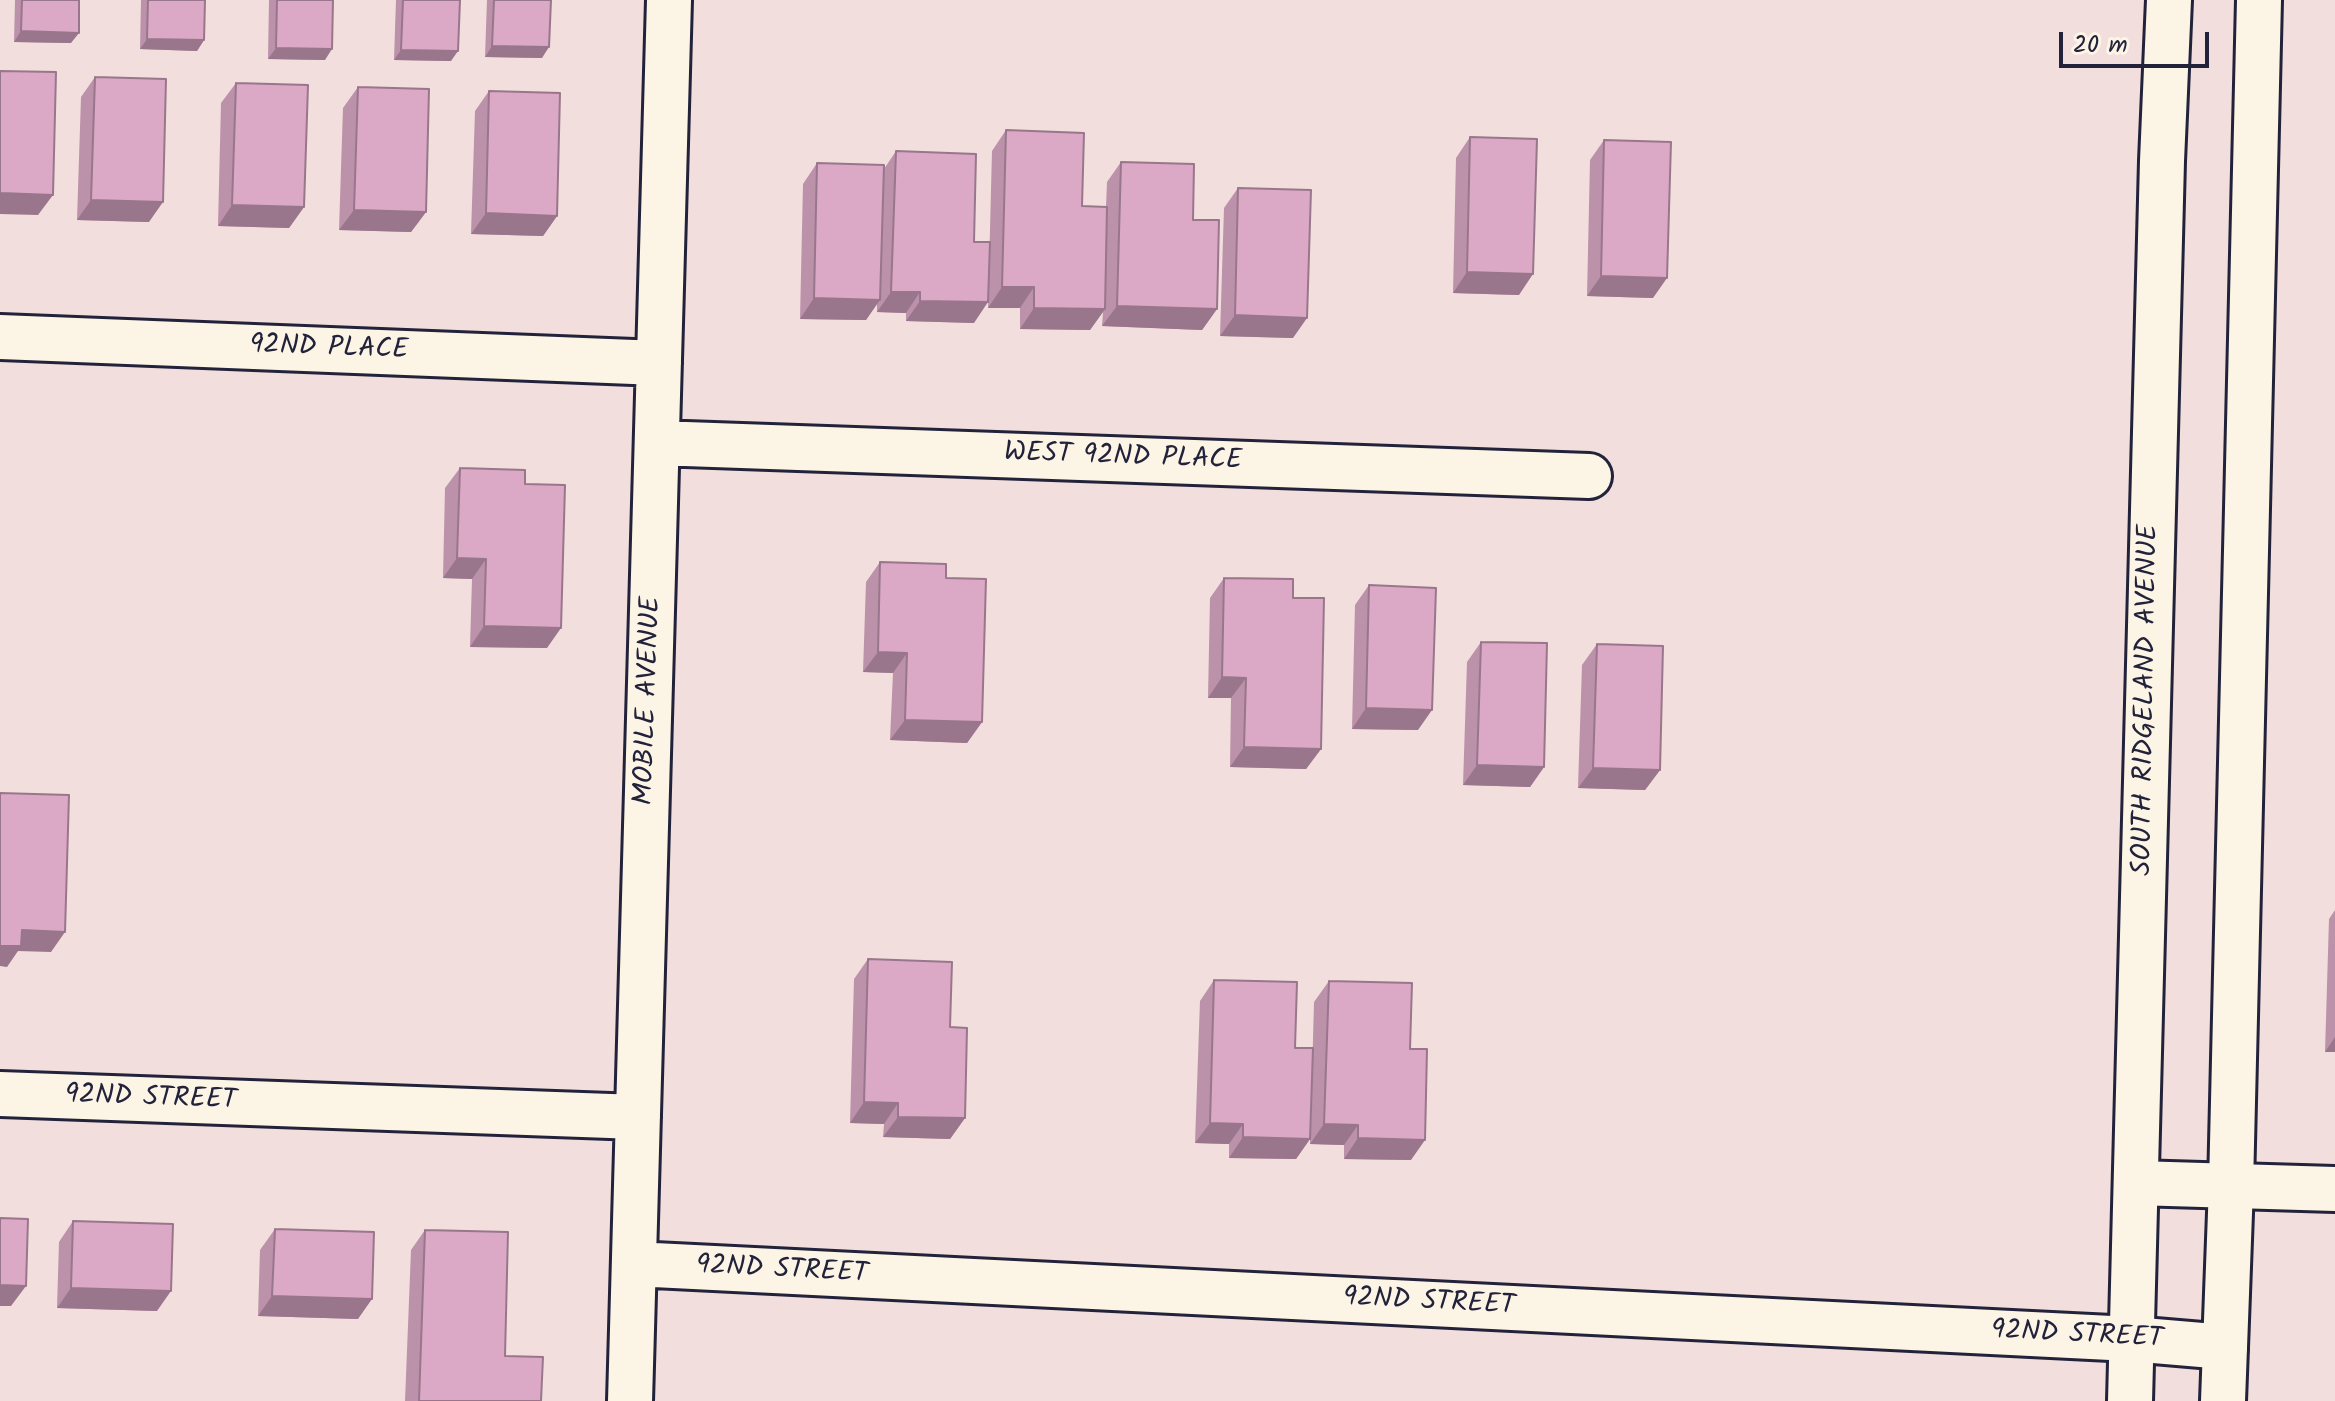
<!DOCTYPE html>
<html>
<head>
<meta charset="utf-8">
<style>
	body { margin:0 }
	#map { position:relative; width:2335px; height:1401px; overflow:hidden; background:#f2dedc; font-family:Kalam,sans-serif }
	canvas { display:block }
	.scale { position:absolute; left:2059px; top:32px; width:150px; height:36px; box-sizing:border-box; border:4px solid #22223b; border-top:0; padding-left:10px; font-size:24px; line-height:28px; white-space:nowrap; color:#22223b; -webkit-text-stroke:6px #fcf5e5; paint-order:stroke }
</style>
</head>
<body>
<div id="map">
<canvas width="2335" height="1401"></canvas>
<div class="scale">20 m</div>
</div>
<script>
const ctx = document.querySelector('canvas').getContext('2d');
ctx.lineJoin = 'round';
const poly = rows => new Path2D(rows.map(r => 'M' + r).join(''));
function strokePath(path, color, width, dash) { ctx.strokeStyle = color; ctx.lineWidth = width; ctx.lineCap = dash ? 'butt' : 'round'; ctx.setLineDash(dash || []); ctx.stroke(path); }
function fill(path, color) { ctx.fillStyle = color; ctx.fill(path, 'evenodd'); }
function label(font, color, halo, rows, align = 'center') {
  ctx.font = font + ' Kalam,sans-serif'; ctx.lineWidth = 6; ctx.setLineDash([]); ctx.textBaseline = 'middle'; ctx.strokeStyle = halo; ctx.fillStyle = color; for (const [text, x, y, turn = 0] of rows) {
    ctx.save(); ctx.translate(x, y); ctx.rotate((+turn || 0) * Math.PI / 180); ctx.textAlign = isNaN(turn) ? turn : align; if (halo) ctx.strokeText(text, 0, 0); ctx.fillText(text, 0, 0); ctx.restore();
  }
}
const street = poly([
	[0,337,659,363],
	[657,443,1589,476],
	[0,1094,638,1117],
	[2136,1183,2335,1189],
	[634,1264,2131,1339,2225,1347],
	[630,1401,669,0]
]);
const secondary = poly([
	[2130,1401,2162,161,2169,0],
	[2223,1401,2231,1186,2259,0]
]);
strokePath(street, '#22223b', 50);
strokePath(secondary, '#22223b', 50);
strokePath(street, '#fcf5e5', 44);
strokePath(secondary, '#fcf5e5', 44);
fill(poly([
	[15,0,79,0,71,43,14,42],
	[141,0,205,0,204,40,197,51,140,49],
	[269,0,333,0,325,60,268,59],
	[396,0,460,0,451,61,394,60],
	[487,0,551,0,542,58,485,57],
	[95,77,149,222,77,220,81,97],
	[236,83,304,207,289,228,218,226,221,103],
	[358,87,426,212,411,232,339,230,343,108],
	[489,91,557,216,543,236,471,234,475,111],
	[1006,130,1082,206,1106,207,1107,182,1121,162,1193,220,1217,309,1202,330,1102,326,1103,312,1090,330,1020,329,1020,308,988,308,992,151],
	[1470,137,1519,295,1453,293,1456,158],
	[1604,140,1653,298,1587,296,1590,160],
	[896,151,974,242,974,323,906,321,906,313,877,312,877,303,866,320,800,319,803,184,817,163,884,169],
	[1238,188,1293,338,1220,336,1224,208],
	[460,468,525,484,547,648,470,647,472,579,443,578,445,488],
	[880,562,946,578,982,722,967,743,890,740,893,673,863,672,866,582],
	[1224,578,1293,598,1321,749,1306,769,1230,767,1231,698,1208,698,1210,598],
	[1369,585,1418,730,1352,729,1355,605],
	[1481,642,1544,767,1530,787,1463,785,1467,662],
	[1597,644,1660,770,1645,790,1578,788,1582,665],
	[2335,910,2335,1052,2325,1052,2329,919],
	[868,959,950,1027,965,1118,950,1139,883,1137,884,1124,850,1123,854,979],
	[1214,980,1295,1048,1311,1113,1314,1002,1329,981,1410,1049,1411,1160,1344,1159,1344,1145,1310,1144,1310,1139,1296,1159,1229,1158,1229,1144,1195,1143,1200,1001],
	[73,1221,157,1311,57,1308,59,1242],
	[275,1229,358,1319,258,1316,260,1250],
	[425,1230,505,1356,541,1401,405,1401,411,1250]
]), '#bc91aa');
fill(poly([
	[21,31,79,33,71,43,14,42],
	[147,39,204,40,197,51,140,49],
	[492,46,549,47,542,58,485,57],
	[276,48,332,49,325,60,268,59],
	[401,50,458,51,451,61,394,60],
	[0,193,53,195,38,215,0,214],
	[91,200,163,202,149,222,77,220],
	[232,205,304,207,289,228,218,226],
	[354,210,426,212,411,232,339,230],
	[486,213,557,216,543,236,471,234],
	[1467,272,1533,274,1519,295,1453,293],
	[1601,276,1667,278,1653,298,1587,296],
	[1002,287,1034,287,1020,308,988,308],
	[891,292,920,292,906,313,877,312],
	[814,298,880,300,866,320,800,319],
	[920,301,988,302,974,323,906,321],
	[1117,306,1217,309,1202,330,1102,326],
	[1034,308,1105,309,1090,330,1020,329],
	[1235,315,1307,318,1293,338,1220,336],
	[457,558,486,559,472,579,443,578],
	[484,626,561,628,547,648,470,647],
	[878,652,907,653,893,673,863,672],
	[1222,677,1246,678,1231,698,1208,698],
	[1366,708,1432,710,1418,730,1352,729],
	[905,720,982,722,967,743,890,740],
	[1244,747,1321,749,1306,769,1230,767],
	[1477,765,1544,767,1530,787,1463,785],
	[1593,768,1660,770,1645,790,1578,788],
	[22,930,65,932,51,952,18,951,7,967,0,966,0,946],
	[2335,1037,2335,1052,2325,1052],
	[864,1102,898,1103,884,1124,850,1123],
	[898,1117,965,1118,950,1139,883,1137],
	[1210,1123,1243,1124,1229,1144,1195,1143],
	[1324,1124,1358,1125,1344,1145,1310,1144],
	[1243,1137,1310,1139,1296,1159,1229,1158],
	[1358,1138,1425,1140,1411,1160,1344,1159],
	[0,1285,26,1286,11,1306,0,1306],
	[71,1288,171,1291,157,1311,57,1308],
	[272,1296,372,1299,358,1319,258,1316]
]), '#99768b');
const building = poly([
	[22,0,79,0,79,33,21,31,22,0],
	[148,0,205,0,204,40,147,39,148,0],
	[277,0,333,0,332,49,276,48,277,0],
	[403,0,460,0,458,51,401,50,403,0],
	[494,0,551,0,549,47,492,46,494,0],
	[0,71,56,72,53,195,0,193,0,71],
	[95,77,166,79,163,202,91,200,95,77],
	[236,83,308,85,304,207,232,205,236,83],
	[358,87,429,89,426,212,354,210,358,87],
	[489,91,560,93,557,216,486,213,489,91],
	[1006,130,1084,133,1082,206,1107,207,1105,309,1034,308,1034,287,1002,287,1006,130],
	[1470,137,1537,139,1533,274,1467,272,1470,137],
	[1604,140,1671,142,1667,278,1601,276,1604,140],
	[896,151,976,154,974,242,990,242,988,302,920,301,920,292,891,292,896,151],
	[1121,162,1194,164,1193,220,1219,220,1217,309,1117,306,1121,162],
	[817,163,884,165,880,300,814,298,817,163],
	[1238,188,1311,190,1307,318,1235,315,1238,188],
	[460,468,525,470,525,484,565,485,561,628,484,626,486,559,457,558,460,468],
	[880,562,946,564,946,578,986,579,982,722,905,720,907,653,878,652,880,562],
	[1224,578,1293,579,1293,598,1324,598,1321,749,1244,747,1246,678,1222,677,1224,578],
	[1369,585,1436,588,1432,710,1366,708,1369,585],
	[1481,642,1547,643,1544,767,1477,765,1481,642],
	[1597,644,1663,646,1660,770,1593,768,1597,644],
	[0,793,69,795,65,932,22,930,21,946,0,946,0,793],
	[868,959,952,962,950,1027,967,1028,965,1118,898,1117,898,1103,864,1102,868,959],
	[1214,980,1297,982,1295,1048,1313,1048,1310,1139,1243,1137,1243,1124,1210,1123,1214,980],
	[1329,981,1412,983,1410,1049,1427,1049,1425,1140,1358,1138,1358,1125,1324,1124,1329,981],
	[0,1218,28,1219,26,1286,0,1285,0,1218],
	[73,1221,173,1224,171,1291,71,1288,73,1221],
	[275,1229,374,1232,372,1299,272,1296,275,1229],
	[425,1230,508,1232,505,1356,543,1357,541,1401,419,1401,425,1230]
]);
fill(building, '#dba9c6');
strokePath(building, '#99768b', 2);
label('28px', '#22223b', '#fcf5e5', [
	["92ND PLACE",329,350,2],
	["WEST 92ND PLACE",1123,459,2],
	["SOUTH RIDGELAND AVENUE",2148,700,-89],
	["MOBILE AVENUE",650,701,-88],
	["92ND STREET",151,1100,2],
	["92ND STREET",782,1272,3],
	["92ND STREET",1429,1304,3],
	["92ND STREET",2077,1337,3]
]);
</script>
</body>
</html>
